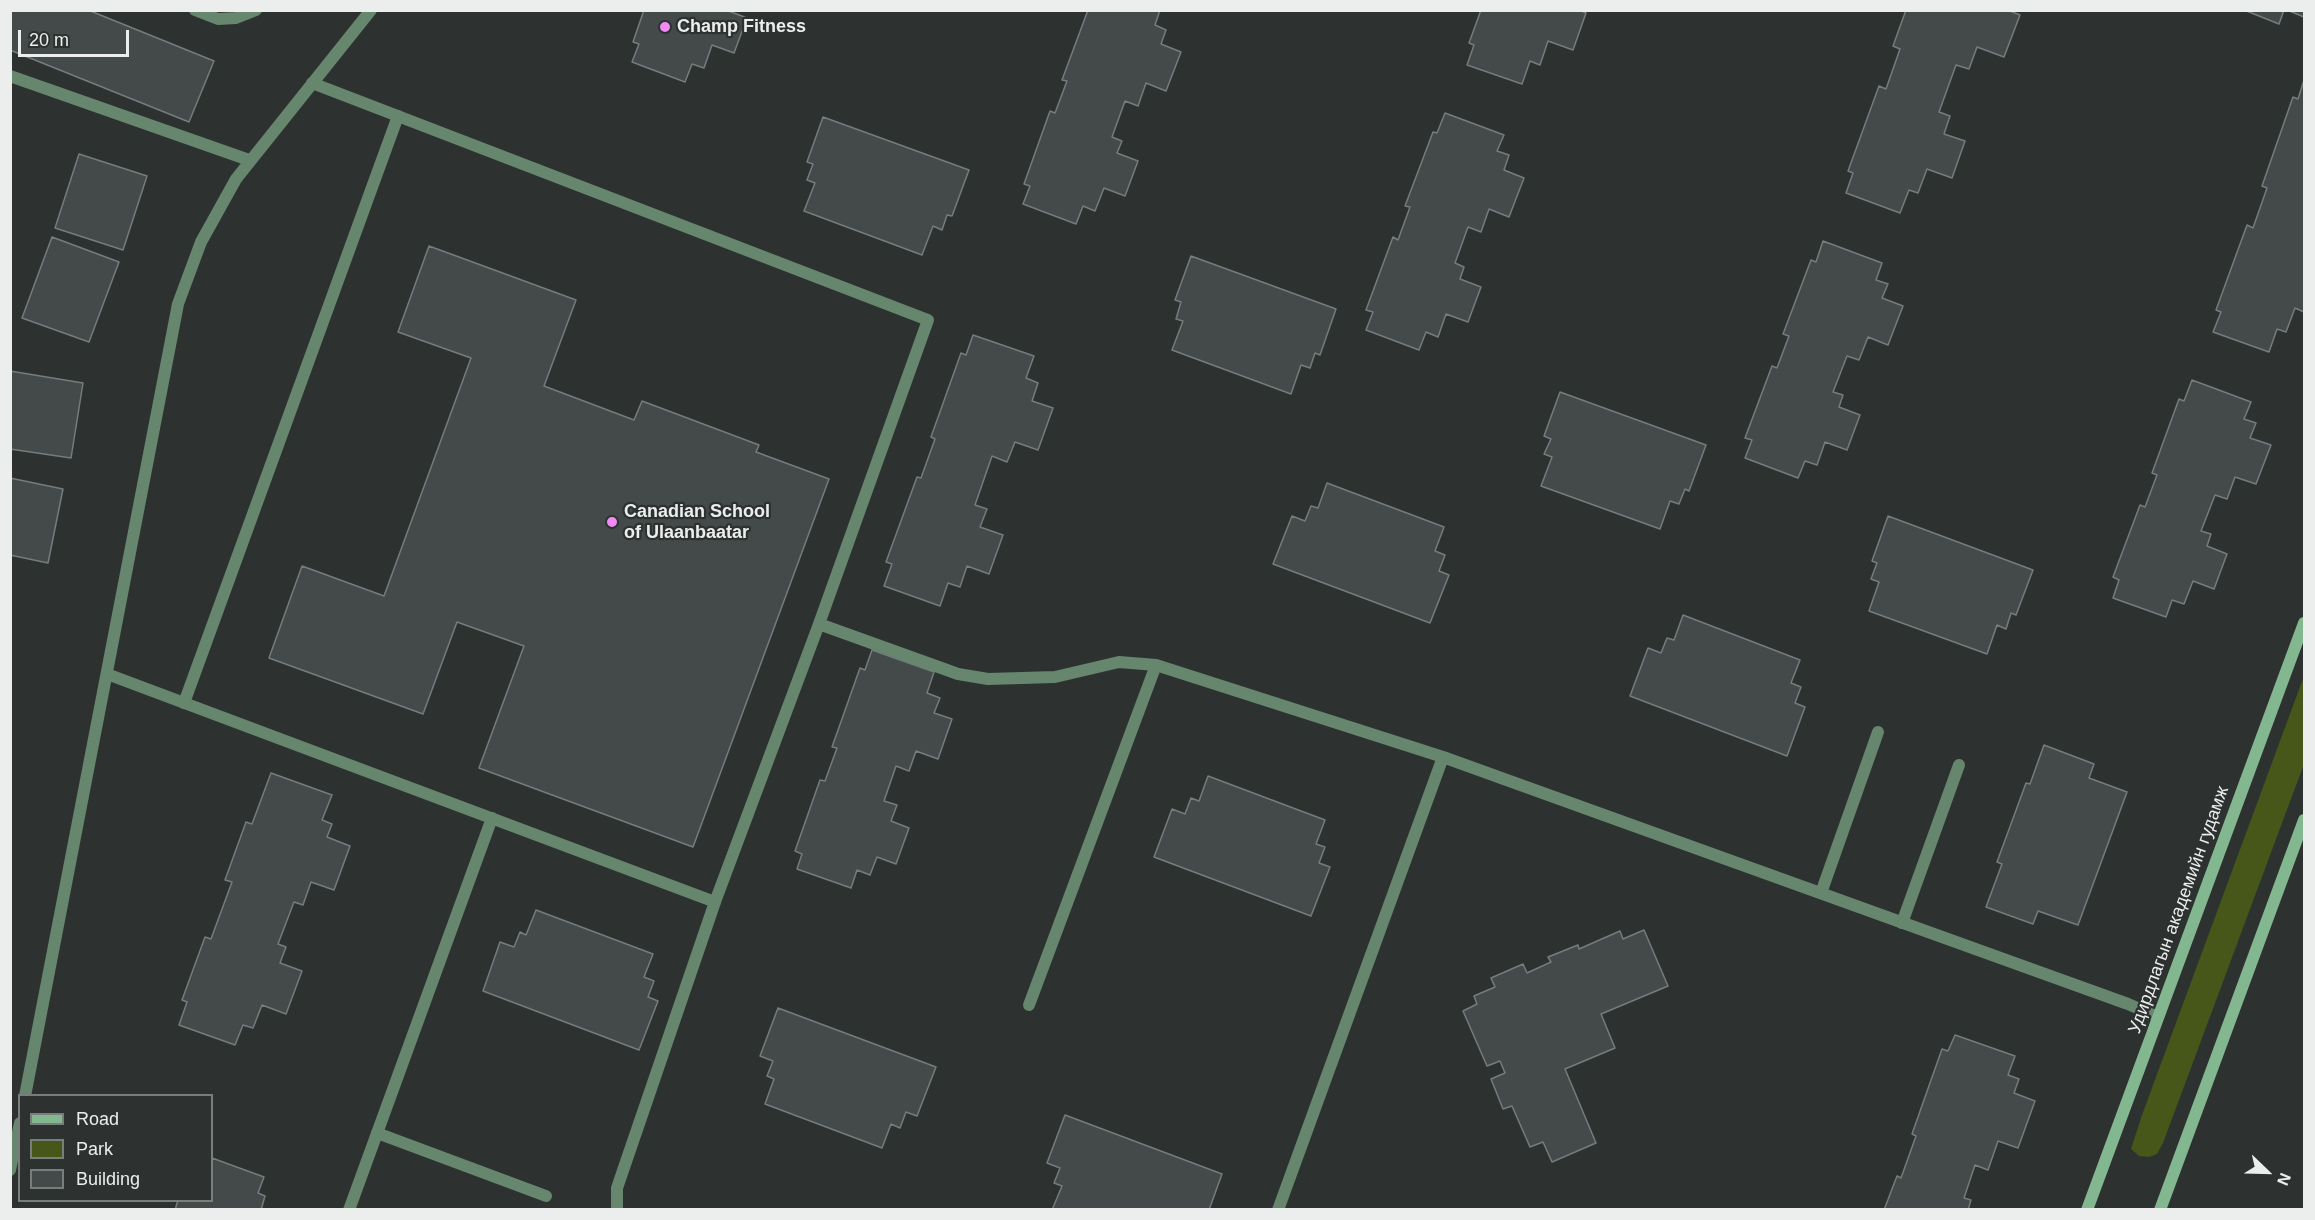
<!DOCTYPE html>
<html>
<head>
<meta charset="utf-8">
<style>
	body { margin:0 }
	#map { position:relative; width:2315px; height:1220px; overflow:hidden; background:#2d3231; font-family:Arial,sans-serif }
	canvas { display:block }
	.frame { position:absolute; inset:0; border:12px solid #ebeeed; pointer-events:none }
	.legend { position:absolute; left:18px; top:1094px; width:195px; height:108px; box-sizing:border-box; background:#2d3231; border:2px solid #797d7c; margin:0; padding:8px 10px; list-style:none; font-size:18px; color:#ebeeed }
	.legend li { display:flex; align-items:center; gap:12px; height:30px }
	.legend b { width:30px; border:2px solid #797d7c }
	.north { position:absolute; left:2237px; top:1142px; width:60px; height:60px; -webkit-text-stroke:4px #2d3231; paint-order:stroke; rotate:113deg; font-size:16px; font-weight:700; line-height:24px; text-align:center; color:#ebeeed }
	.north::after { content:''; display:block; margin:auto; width:21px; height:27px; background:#ebeeed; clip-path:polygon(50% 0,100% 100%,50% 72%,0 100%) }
	.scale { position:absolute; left:18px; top:30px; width:111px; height:27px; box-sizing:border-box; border:3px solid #ebeeed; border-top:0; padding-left:8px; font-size:18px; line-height:21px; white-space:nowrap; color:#ebeeed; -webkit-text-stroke:4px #2d3231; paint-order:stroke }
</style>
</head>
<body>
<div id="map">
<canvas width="2315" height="1220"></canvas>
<div class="frame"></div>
<ul class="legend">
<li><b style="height:8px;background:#83b78f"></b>Road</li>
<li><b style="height:16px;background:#475619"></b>Park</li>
<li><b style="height:16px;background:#44494a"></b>Building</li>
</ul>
<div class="north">N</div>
<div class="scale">20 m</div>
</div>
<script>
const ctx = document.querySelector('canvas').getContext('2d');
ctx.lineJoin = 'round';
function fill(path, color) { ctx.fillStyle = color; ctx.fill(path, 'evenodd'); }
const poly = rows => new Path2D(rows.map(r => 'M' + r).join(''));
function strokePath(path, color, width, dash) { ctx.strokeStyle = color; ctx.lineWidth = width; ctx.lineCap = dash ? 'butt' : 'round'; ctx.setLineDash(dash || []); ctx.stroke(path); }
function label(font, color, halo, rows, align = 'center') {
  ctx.font = font + ' Arial,sans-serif'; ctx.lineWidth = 4.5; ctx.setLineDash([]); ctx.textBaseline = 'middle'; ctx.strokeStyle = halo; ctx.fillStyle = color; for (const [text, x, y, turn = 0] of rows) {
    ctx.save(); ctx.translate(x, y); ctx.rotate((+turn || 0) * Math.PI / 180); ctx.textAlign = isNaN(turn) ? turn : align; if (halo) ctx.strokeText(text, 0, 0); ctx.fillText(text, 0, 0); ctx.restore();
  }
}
fill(poly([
	[2304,676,2304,764,2163,1143,2157,1154,2149,1157,2139,1156,2131,1149,2142,1115]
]), '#475619');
const building = poly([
	[10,10,88,10,214,61,189,122,10,50,10,10],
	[644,10,726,10,747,18,734,53,712,45,704,68,692,64,685,82,632,62,639,44,633,42,644,10],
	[1088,10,1160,10,1155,25,1166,30,1161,44,1181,52,1166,91,1146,83,1138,106,1125,101,1112,137,1122,141,1117,153,1138,161,1125,196,1104,188,1095,211,1083,206,1076,224,1023,204,1030,186,1024,184,1050,111,1055,113,1067,81,1062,80,1088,10],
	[1481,10,1579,10,1586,13,1573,50,1548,41,1540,65,1530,61,1522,84,1467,65,1474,45,1469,43,1481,10],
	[1906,10,2007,10,2020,15,2004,57,1977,47,1969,69,1956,65,1939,112,1950,116,1944,134,1965,141,1952,178,1927,169,1918,193,1909,190,1900,213,1846,193,1853,173,1848,171,1879,86,1886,89,1900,49,1893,46,1906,10],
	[2244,10,2284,10,2279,24,2244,10],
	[2287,10,2304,10,2304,17,2287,10],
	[2304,80,2304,312,2295,308,2286,332,2277,329,2269,352,2213,332,2221,312,2216,310,2247,225,2253,228,2267,188,2262,186,2293,97,2298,99,2304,80],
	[1445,113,1504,135,1497,151,1509,155,1504,170,1524,178,1509,217,1489,209,1481,232,1468,227,1455,263,1464,267,1460,279,1481,287,1468,322,1446,314,1438,337,1426,332,1419,350,1366,330,1373,312,1366,310,1393,237,1398,240,1410,207,1405,206,1433,132,1437,133,1445,113],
	[823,117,969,170,952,216,947,215,942,230,933,226,922,255,804,211,815,183,807,180,813,164,807,162,823,117],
	[79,154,147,176,123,250,55,228,79,154],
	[52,237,119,262,89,342,22,318,52,237],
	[1823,241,1882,263,1876,280,1888,284,1882,298,1903,306,1888,345,1868,337,1859,360,1847,356,1833,392,1843,395,1839,407,1860,415,1847,450,1825,442,1817,465,1805,461,1798,478,1745,458,1752,440,1745,438,1772,366,1777,368,1789,336,1783,334,1811,260,1816,262,1823,241],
	[429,246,576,300,544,386,634,420,642,401,759,445,756,452,829,479,693,847,479,768,524,646,457,622,423,714,269,658,302,566,384,596,471,358,398,332,429,246],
	[1191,256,1336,309,1320,355,1315,353,1310,368,1301,365,1291,394,1172,350,1183,321,1176,319,1181,302,1175,300,1191,256],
	[973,335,1034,356,1026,378,1038,383,1032,401,1053,408,1038,450,1015,442,1007,462,992,456,975,505,987,509,980,527,1003,535,989,574,967,566,960,587,948,583,940,606,884,586,892,564,886,562,917,477,921,478,935,439,931,437,961,353,966,355,973,335],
	[10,371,83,383,71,458,10,449,10,371],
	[2192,380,2251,402,2244,419,2256,423,2250,438,2271,445,2256,484,2235,477,2227,499,2215,495,2201,531,2211,534,2207,546,2227,554,2214,589,2193,581,2184,604,2172,600,2166,617,2113,598,2119,580,2113,577,2140,505,2145,507,2157,475,2152,473,2179,399,2184,401,2192,380],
	[1560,392,1706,445,1689,491,1685,489,1679,504,1670,501,1660,529,1541,486,1552,457,1544,454,1551,439,1544,436,1560,392],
	[10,478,63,489,48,563,10,555,10,478],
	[1327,483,1444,527,1435,551,1445,555,1439,571,1449,575,1430,623,1273,564,1292,516,1305,521,1311,506,1318,508,1327,483],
	[1888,516,2033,570,2016,615,2011,613,2006,629,1997,625,1987,654,1869,611,1879,582,1871,579,1877,563,1872,561,1888,516],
	[1683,615,1800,660,1791,683,1801,687,1795,703,1805,707,1787,756,1630,696,1648,648,1661,653,1667,638,1674,640,1683,615],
	[872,650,934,672,927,693,940,698,934,713,952,719,938,759,916,751,909,771,896,766,884,801,897,805,891,821,909,828,896,864,877,857,870,875,857,870,851,888,797,869,802,854,795,851,820,780,825,781,837,748,832,747,860,668,865,670,872,650],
	[2044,745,2094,764,2089,778,2127,792,2078,925,2038,911,2033,924,1986,907,2002,864,1997,862,2026,783,2030,784,2044,745],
	[271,773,332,795,322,820,332,824,327,837,350,846,334,890,311,882,303,905,294,902,278,944,286,947,280,963,302,971,286,1014,262,1005,253,1028,243,1025,235,1045,179,1025,187,1002,182,1000,205,937,211,939,232,882,225,880,246,822,252,824,271,773],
	[1208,776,1325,820,1316,844,1325,847,1319,863,1330,867,1311,916,1154,857,1172,809,1185,814,1191,798,1199,801,1208,776],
	[536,910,653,954,644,977,654,981,648,997,658,1001,639,1050,483,991,500,942,514,947,520,932,526,935,536,910],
	[1644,930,1668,986,1601,1014,1615,1048,1565,1069,1596,1143,1552,1162,1543,1142,1530,1147,1512,1106,1503,1109,1491,1079,1505,1073,1500,1061,1487,1066,1463,1011,1477,1004,1474,996,1495,987,1491,978,1523,964,1527,973,1551,962,1548,957,1578,945,1579,949,1620,931,1623,939,1644,930],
	[778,1008,936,1067,917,1116,906,1112,900,1128,891,1124,882,1148,765,1104,774,1079,767,1076,773,1061,760,1056,778,1008],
	[1955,1035,2015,1056,2008,1075,2019,1079,2014,1093,2035,1101,2018,1148,1998,1141,1988,1170,1975,1165,1964,1198,1971,1200,1968,1210,1884,1210,1897,1176,1901,1178,1916,1136,1912,1134,1942,1049,1948,1051,1955,1035],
	[1065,1115,1222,1174,1209,1210,1052,1210,1062,1186,1054,1183,1060,1168,1047,1163,1065,1115],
	[212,1158,264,1177,258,1193,265,1196,261,1210,175,1210,178,1200,212,1200,212,1158]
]);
fill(building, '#44494a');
strokePath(building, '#767c7d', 1.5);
strokePath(poly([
	[184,703,398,116],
	[1821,893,1878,732],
	[1902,923,1959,765],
	[377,1133,546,1196],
	[617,1210,617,1188,715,902]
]), '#66866d', 12);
strokePath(poly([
	[195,10,218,19,236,18,256,10],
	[10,76,249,160],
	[819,624,958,674,988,679,1055,677,1119,662,1156,665,1443,757,2128,1004,2158,1017],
	[107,674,715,902,819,624,928,320,312,83],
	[1029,1005,1156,665],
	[25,1096,178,304,201,242,236,179,371,10],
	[10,1170,20,1123],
	[349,1210,492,818],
	[1278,1210,1443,757]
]), '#66866d', 12);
strokePath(poly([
	[2087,1210,2304,623],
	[2160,1210,2304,820]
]), '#83b78f', 12);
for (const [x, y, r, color] of [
	[665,27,6,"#f28af3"],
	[612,522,6,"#f28af3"]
]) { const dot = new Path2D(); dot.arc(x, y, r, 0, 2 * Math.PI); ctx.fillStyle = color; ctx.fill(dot); strokePath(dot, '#2d3231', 2); }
label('bold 18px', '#ebeeed', '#2d3231', [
	["Champ Fitness",677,27],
	["Canadian School",624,512],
	["of Ulaanbaatar",624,533]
], 'left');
label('18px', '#ebeeed', '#2d3231', [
	["Удирдлагын академийн гудамж",2179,910,-70]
]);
</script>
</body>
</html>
